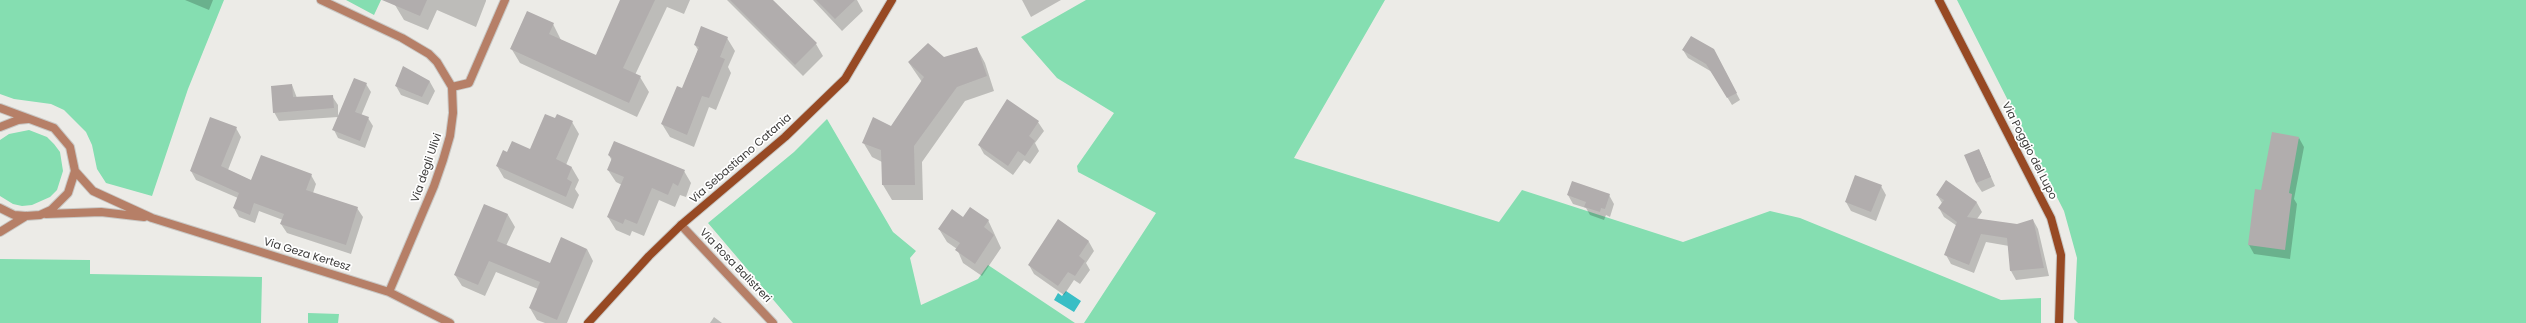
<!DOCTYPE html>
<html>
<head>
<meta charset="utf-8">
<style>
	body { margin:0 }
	canvas { display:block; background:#ecebe7 }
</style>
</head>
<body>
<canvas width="2526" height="323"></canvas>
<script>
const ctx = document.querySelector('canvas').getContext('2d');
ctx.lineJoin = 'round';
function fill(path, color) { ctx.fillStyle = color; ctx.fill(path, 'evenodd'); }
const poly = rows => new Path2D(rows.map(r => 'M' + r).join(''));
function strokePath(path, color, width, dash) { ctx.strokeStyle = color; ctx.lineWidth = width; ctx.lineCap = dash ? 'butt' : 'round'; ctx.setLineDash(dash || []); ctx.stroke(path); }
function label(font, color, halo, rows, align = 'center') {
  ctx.font = font + ' Poppins,sans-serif'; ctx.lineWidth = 3.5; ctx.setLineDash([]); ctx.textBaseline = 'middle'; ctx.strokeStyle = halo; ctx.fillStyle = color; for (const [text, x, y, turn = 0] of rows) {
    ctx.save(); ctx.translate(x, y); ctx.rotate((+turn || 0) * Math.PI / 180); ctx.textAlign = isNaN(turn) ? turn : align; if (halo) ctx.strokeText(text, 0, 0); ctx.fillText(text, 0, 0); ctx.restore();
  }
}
fill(poly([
	[0,0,224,0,188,89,152,196,106,183,97,169,92,145,86,132,64,110,51,104,14,99,0,94],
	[346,0,381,0,374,15],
	[1086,0,1385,0,1294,158,1499,222,1522,190,1683,242,1770,211,1800,218,2001,300,2041,298,2041,323,1084,323,1156,213,1078,172,1077,166,1114,113,1057,78,1021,37],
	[1957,0,2526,0,2526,323,2078,323,2074,319,2077,258,2064,211],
	[827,119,893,232,916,251,910,258,921,305,978,279,988,265,1075,323,793,323,708,223,794,152],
	[29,130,47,137,54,144,60,152,63,171,57,190,50,197,32,205,22,206,13,204,0,196,0,140,9,134],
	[0,259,90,260,90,274,262,277,261,323,0,323],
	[308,313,339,314,338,323,308,323]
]), '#85deb1');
fill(poly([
	[1066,291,1081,301,1074,312,1054,300,1058,293,1062,296]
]), '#39bec5');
fill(poly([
	[185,0,213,0,209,10],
	[397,0,486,0,486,1,476,27,437,10,428,30,404,20,395,5],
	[622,0,690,0,684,14,667,7,635,75,640,77,649,92,637,117,520,63,511,48,553,24,561,40,596,56],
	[727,0,772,0,816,44,823,56,803,76],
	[813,0,857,0,863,11,842,31],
	[1022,0,1061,0,1031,17],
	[727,38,735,51,728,67,731,73,716,110,709,107,694,147,670,137,662,124,682,90,698,50,695,45],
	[977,48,985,63,994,91,965,101,922,162,923,200,892,200,883,185,882,162,872,157,863,142,892,127,922,82,909,63,944,59],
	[1683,50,1718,58,1740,100,1732,105,1712,72,1688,58],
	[403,68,430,82,435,91,428,105,401,95,396,86],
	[366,84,371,92,361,116,368,118,373,126,365,148,338,138,334,130],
	[292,85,297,98,332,96,338,105,338,117,279,121,274,112],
	[556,120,572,122,579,134,566,165,572,168,579,180,575,189,579,195,573,209,504,178,497,166,507,154,530,150],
	[1038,122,1044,131,1035,143,1039,151,1030,164,1024,160,1013,175,984,154,979,145],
	[236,128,241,137,228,170,252,181,311,175,316,184,313,193,357,208,363,217,351,254,287,233,281,224,283,220,259,211,255,223,239,217,234,208,238,198,196,180,191,171],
	[2299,138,2304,147,2294,199,2297,204,2290,259,2254,254,2249,245,2256,190,2262,191],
	[1979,150,1995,186,1982,192,1976,183],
	[609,155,684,171,691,183,686,197,680,195,675,207,659,200,644,236,632,231,630,236,616,230,608,217,622,185,616,182,608,170,612,161],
	[1946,182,1977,203,1982,212,1977,219,2017,225,2033,220,2038,229,2049,276,2016,280,2011,271,2009,246,1986,242,1974,273,1951,264,1946,255,1957,226,1944,217,1939,208,1942,203,1937,195],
	[1881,186,1886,195,1876,221,1851,211,1846,202],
	[1568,195,1609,195,1614,204,1610,217,1606,215,1604,220,1590,215,1586,208,1573,204],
	[485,205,508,215,515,227,506,246,551,265,587,249,593,261,567,323,545,323,537,320,530,308,538,289,496,272,485,296,462,286,455,275],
	[988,220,1001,248,982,276,963,263,957,249,947,242,939,229],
	[1058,221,1089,242,1094,251,1086,263,1090,270,1080,284,1074,280,1064,295,1034,274,1029,265],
	[714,317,722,323,710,323]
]), '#0003');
fill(poly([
	[382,0,427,0,420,16],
	[620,0,655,0,623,68,641,76,629,103,510,49,527,11,554,23,549,34,596,55],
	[730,0,773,0,817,43,795,65],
	[816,0,855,0,835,19],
	[701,26,728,37,720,57,725,59,709,98,702,96,687,135,661,124,677,86,682,88,699,47,694,45],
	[1691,36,1714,49,1737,93,1727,98,1706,64,1682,50],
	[928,43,944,57,977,47,987,76,957,87,914,146,915,185,882,185,881,150,862,143,873,117,891,126,924,77,908,62],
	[403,66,430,81,422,97,395,86],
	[354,78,367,83,355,112,369,117,360,141,332,130],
	[292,84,293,97,333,95,334,108,273,113,271,86],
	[1007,99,1039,121,1029,136,1035,141,1025,156,1018,151,1008,166,978,145],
	[545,114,555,118,557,114,573,121,556,159,572,167,567,179,572,182,566,197,496,166,503,150,507,152,512,141,530,149],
	[210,117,237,127,221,166,251,180,261,155,312,174,306,190,358,207,346,245,280,224,284,214,254,203,250,215,233,208,239,193,190,171],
	[2272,132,2299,137,2289,193,2292,194,2285,250,2248,245,2255,189,2261,190],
	[614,141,685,170,678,186,673,183,668,195,652,188,637,224,625,219,623,224,607,217,624,177,607,170,612,158,608,155],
	[1979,149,1991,177,1976,183,1964,155],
	[1855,175,1882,185,1871,212,1845,202],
	[1946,180,1977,202,1967,217,2017,224,2033,219,2044,268,2010,271,2007,238,1981,234,1969,265,1944,255,1957,222,1938,208,1944,200,1936,195],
	[1572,181,1610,194,1605,209,1601,208,1600,212,1584,207,1586,202,1567,195],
	[484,204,508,214,497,241,550,263,561,237,587,249,557,320,529,308,540,282,489,261,478,285,454,275],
	[970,207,989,220,984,227,994,235,975,264,955,250,960,243,938,229,952,209,963,217],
	[1058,219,1089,241,1079,256,1085,261,1075,276,1068,272,1058,286,1028,265]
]), '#b1adad');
const street = poly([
	[321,0,402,38,429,54,437,62,452,87,453,113,450,136,443,160,434,186,389,292],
	[452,87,469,83,505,0],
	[0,108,54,128,70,147,75,171,68,193,51,210,40,215,26,216,14,215,0,208],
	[0,127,18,120,28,119],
	[75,171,93,191,152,218,389,292,450,323],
	[46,214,101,212,144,217],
	[681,225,773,323],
	[0,232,26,216]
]);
const secondary = poly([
	[1939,0,2051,218,2061,255,2059,323],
	[588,323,649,256,681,225,785,137,845,79,892,0]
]);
strokePath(street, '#c9c8c5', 10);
strokePath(secondary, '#c9c8c5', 10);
strokePath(street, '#b67f67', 8);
strokePath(secondary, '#974923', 8);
label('11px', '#3d3c3b', '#fff', [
	["Via Poggio del Lupo",2029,151,63],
	["Via Sebastiano Catania",741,159,-41],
	["Via degli Ulivi",427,168,-71],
	["Via Geza Kertesz",307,255,17],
	["Via Rosa Balistreri",735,266,46]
]);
</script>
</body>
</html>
